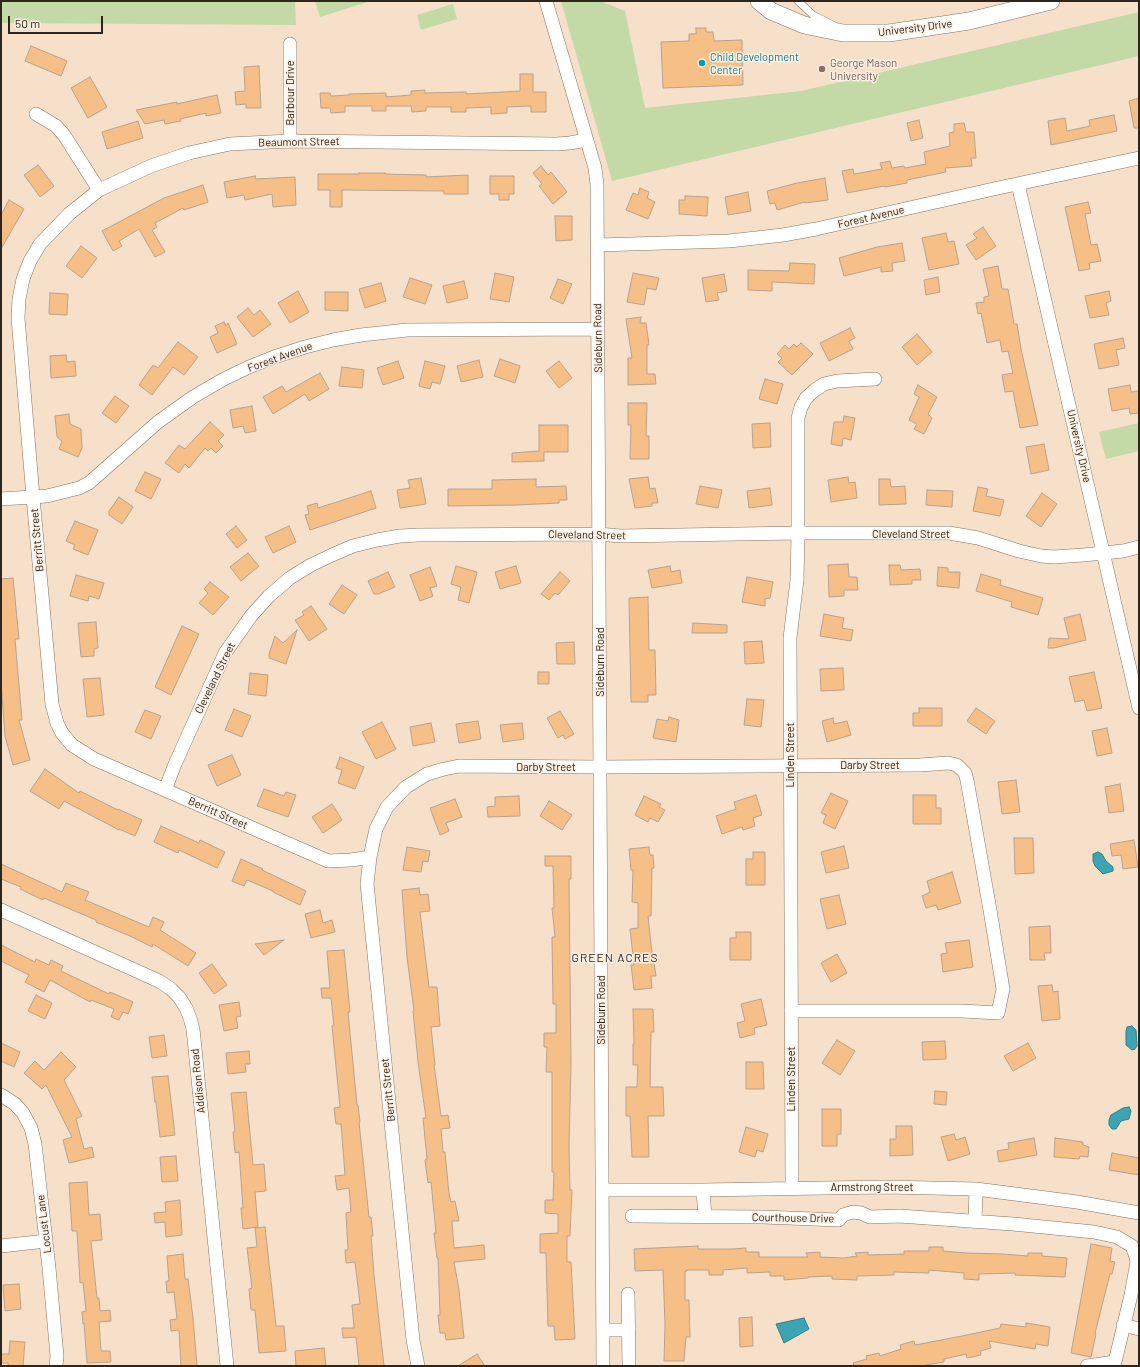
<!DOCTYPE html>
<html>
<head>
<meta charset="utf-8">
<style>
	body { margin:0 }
	#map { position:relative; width:1140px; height:1367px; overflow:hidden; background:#f7e0ca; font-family:Barlow,sans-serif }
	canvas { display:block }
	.frame { position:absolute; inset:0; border:2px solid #2e251d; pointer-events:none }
	.scale { position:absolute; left:8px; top:16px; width:95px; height:18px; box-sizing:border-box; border:2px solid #2e251d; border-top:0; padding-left:5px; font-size:12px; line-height:14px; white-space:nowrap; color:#2e251d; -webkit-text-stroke:3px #fdefe2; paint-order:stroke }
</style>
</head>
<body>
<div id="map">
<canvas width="1140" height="1367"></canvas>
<div class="frame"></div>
<div class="scale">50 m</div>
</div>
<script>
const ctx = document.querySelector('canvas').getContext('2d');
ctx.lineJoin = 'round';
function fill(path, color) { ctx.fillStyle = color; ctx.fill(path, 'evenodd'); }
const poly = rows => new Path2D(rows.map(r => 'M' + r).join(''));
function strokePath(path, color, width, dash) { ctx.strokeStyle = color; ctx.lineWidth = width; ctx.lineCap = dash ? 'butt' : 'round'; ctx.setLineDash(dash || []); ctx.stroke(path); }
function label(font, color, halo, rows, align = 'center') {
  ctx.font = font + ' Barlow,sans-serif'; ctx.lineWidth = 3; ctx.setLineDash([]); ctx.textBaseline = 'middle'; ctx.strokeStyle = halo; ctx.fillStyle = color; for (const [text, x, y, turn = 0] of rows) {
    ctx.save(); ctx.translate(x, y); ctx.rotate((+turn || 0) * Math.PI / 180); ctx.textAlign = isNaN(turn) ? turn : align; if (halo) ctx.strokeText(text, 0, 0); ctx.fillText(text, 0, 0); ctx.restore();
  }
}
fill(poly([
	[1,1,295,1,296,25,1,23],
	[315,1,371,1,320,17],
	[561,1,600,1,625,11,645,108,801,91,1139,12,1139,56,612,181],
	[453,4,457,19,421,30,417,15],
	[1139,423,1139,451,1106,459,1099,432]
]), '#c3daa7');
const water = poly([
	[1098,852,1102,854,1106,861,1113,867,1113,871,1103,874,1095,866,1093,861,1093,854,1098,852],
	[1132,1026,1136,1030,1137,1046,1135,1049,1132,1050,1126,1045,1126,1031,1127,1027,1132,1026],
	[1129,1107,1131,1111,1129,1119,1121,1121,1116,1129,1112,1129,1109,1125,1109,1120,1111,1115,1123,1108,1129,1107],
	[804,1318,809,1329,784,1343,776,1324,804,1318]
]);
fill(water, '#3da4b3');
strokePath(water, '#387e86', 1);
const building = poly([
	[696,28,706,28,706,32,713,32,714,41,742,40,743,85,663,88,661,42,689,41,689,34,696,34,696,28],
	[31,46,67,61,61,76,25,61,31,46],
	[259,66,261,108,246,108,246,104,236,105,235,92,245,91,244,67,259,66],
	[520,74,533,74,533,92,546,92,546,112,531,112,531,106,507,107,507,113,491,114,491,107,466,108,466,112,451,112,451,107,426,107,426,111,412,112,411,106,386,106,386,111,372,111,372,106,345,106,345,112,331,113,330,108,321,108,320,93,330,93,331,96,349,95,349,94,386,93,386,97,411,95,411,91,425,90,425,93,466,92,466,94,520,91,520,74],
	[90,77,107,107,88,118,71,88,90,77],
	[217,95,221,113,206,116,206,113,180,119,181,121,165,124,164,120,145,124,136,110,177,102,177,104,217,95],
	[1139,98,1139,128,1134,128,1129,101,1139,98],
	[1114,115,1117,131,1051,145,1048,121,1065,118,1067,131,1090,126,1089,120,1114,115],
	[919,120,923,138,911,141,907,123,919,120],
	[138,121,143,138,107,149,102,132,138,121],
	[964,123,966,132,974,132,976,158,971,158,972,166,945,168,946,172,907,180,907,183,885,187,884,186,847,193,842,171,853,169,854,174,882,169,880,163,890,161,892,168,904,166,905,168,926,164,924,152,950,146,949,133,954,132,954,124,964,123],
	[38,165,54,186,40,197,24,175,38,165],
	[541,166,548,175,551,172,567,192,553,204,539,186,542,184,533,173,541,166],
	[359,173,385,173,385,174,426,175,426,177,468,175,468,194,444,194,444,191,342,190,342,207,330,207,330,190,318,190,318,174,359,174,359,173],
	[255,176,256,179,295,177,296,205,273,207,272,194,245,200,244,195,227,198,224,182,255,176],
	[490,176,514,176,514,194,509,194,509,200,499,200,499,194,490,194,490,176],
	[825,178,828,200,805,203,805,202,777,210,775,203,770,204,767,191,797,183,825,178],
	[203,185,208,202,184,210,183,208,155,223,157,227,152,230,165,252,155,257,139,229,119,241,122,246,113,251,102,231,164,198,203,185],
	[640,188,649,192,647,198,655,202,648,219,626,210,633,193,638,195,640,188],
	[748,192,751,211,728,215,725,197,748,192],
	[685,196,708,197,707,216,679,214,679,200,685,200,685,196],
	[9,200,24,209,1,249,1,215,9,200],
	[1088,202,1091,213,1085,214,1091,245,1097,244,1101,261,1089,263,1090,269,1079,271,1065,207,1088,202],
	[555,216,572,216,572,240,556,241,555,216],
	[983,227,996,246,976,260,966,245,977,238,973,234,983,227],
	[946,233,948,242,954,241,959,264,929,270,922,238,946,233],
	[902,243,905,261,892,263,893,271,881,272,881,267,844,276,839,258,877,247,902,243],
	[81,246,97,258,82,278,66,266,81,246],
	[790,263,815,264,814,284,772,282,772,291,748,290,748,270,789,271,790,263],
	[998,266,1002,289,1008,289,1014,324,1017,324,1021,349,1038,425,1020,428,1013,391,1005,392,1002,375,1013,373,1008,351,1002,352,1000,340,987,343,981,313,978,314,976,303,984,302,984,297,989,296,983,269,998,266],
	[495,273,514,277,509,302,490,299,495,273],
	[633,273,659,278,656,290,647,288,644,305,627,302,633,273],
	[724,274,727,291,717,293,719,300,706,302,702,278,724,274],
	[938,277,940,292,926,295,924,280,938,277],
	[410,278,432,285,425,304,403,297,410,278],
	[558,279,572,284,563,304,550,298,558,279],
	[464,281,468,298,447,303,443,286,464,281],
	[381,283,386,301,365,308,359,289,381,283],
	[298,291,309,312,290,323,278,303,298,291],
	[1109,291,1111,301,1106,303,1109,315,1090,318,1085,296,1109,291],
	[325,292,348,292,348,311,325,310,325,292],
	[50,293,68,294,67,315,49,314,50,293],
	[248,308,254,315,260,310,271,324,253,337,237,317,248,308],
	[641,317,640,323,646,323,649,345,647,345,647,374,655,374,656,384,628,385,628,358,632,358,626,319,641,317],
	[224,322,226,326,228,323,237,344,217,353,210,337,218,333,215,326,224,322],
	[850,328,855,338,849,341,853,349,829,361,820,343,850,328],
	[917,334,932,352,917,365,902,347,917,334],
	[1123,338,1125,348,1116,350,1119,365,1099,369,1094,344,1123,338],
	[178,342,198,357,184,375,173,367,152,395,139,385,153,365,158,368,178,342],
	[801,343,813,354,792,375,778,362,782,358,777,354,785,345,789,349,794,344,797,347,801,343],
	[66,355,67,362,75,361,76,376,51,378,50,356,66,355],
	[500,359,520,366,515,383,494,376,500,359],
	[479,360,483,377,461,382,457,366,479,360],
	[398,361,404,378,383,385,377,368,398,361],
	[425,361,445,366,440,384,432,382,430,389,419,386,425,361],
	[559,361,572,378,559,388,546,371,559,361],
	[342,367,364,370,362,388,339,386,342,367],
	[320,373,329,389,309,401,305,394,273,414,263,397,282,386,286,392,320,373],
	[765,379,783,384,777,404,759,399,765,379],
	[918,385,937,397,928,414,932,418,924,434,914,429,917,424,909,420,919,397,914,394,918,385],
	[1130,385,1131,392,1139,391,1139,413,1130,414,1129,408,1112,411,1108,389,1130,385],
	[115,396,129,406,116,423,102,413,115,396],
	[628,403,647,403,646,436,649,436,649,459,630,459,631,425,628,425,628,403],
	[252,406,256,431,245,433,243,426,233,428,230,410,252,406],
	[69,414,70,424,81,429,82,448,78,457,59,449,62,441,57,437,55,416,69,414],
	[844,416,855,418,851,440,843,438,842,446,831,444,834,422,843,422,844,416],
	[210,422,224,435,218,441,223,446,216,453,211,448,208,451,205,448,189,468,185,464,179,473,165,463,179,445,185,449,210,422],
	[770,423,771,447,753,448,752,424,770,423],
	[539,425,568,425,568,452,544,452,544,461,512,462,512,453,539,451,539,425],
	[1044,444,1049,470,1031,474,1026,447,1044,444],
	[145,472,161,479,151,499,135,491,145,472],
	[648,477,650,489,655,488,658,503,652,503,652,506,635,508,629,479,648,477],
	[848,477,849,483,855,482,857,498,831,502,828,480,848,477],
	[421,478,426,504,400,508,397,490,410,488,408,480,421,478],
	[536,479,536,487,566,486,567,500,559,500,559,503,517,505,448,506,448,489,492,489,492,480,536,479],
	[879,479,890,479,891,487,905,486,906,504,879,505,879,479],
	[700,486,722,490,718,508,696,504,700,486],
	[978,487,988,489,986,496,1004,500,1000,516,973,511,978,487],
	[770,488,772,505,749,508,747,491,770,488],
	[927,490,953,491,952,507,926,505,927,490],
	[371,491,376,508,310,530,305,515,309,514,307,506,317,503,318,508,371,491],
	[1042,493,1057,504,1041,527,1026,516,1042,493],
	[119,497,133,507,122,524,109,515,109,511,119,497],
	[75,521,98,530,88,555,73,549,75,545,66,541,75,521],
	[236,526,247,540,237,548,226,534,236,526],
	[289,526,296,542,273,553,265,537,289,526],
	[248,553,259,566,241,581,230,567,248,553],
	[848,564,849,577,857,577,858,590,844,590,844,596,829,597,828,565,848,564],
	[889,565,900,565,901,570,920,569,921,580,912,580,912,584,890,585,889,565],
	[456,566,477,572,469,603,458,600,461,587,451,584,456,566],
	[516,566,521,583,500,589,495,572,516,566],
	[670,566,671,572,680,570,682,583,652,588,648,570,670,566],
	[430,567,437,586,430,588,433,596,420,601,410,575,430,567],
	[938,567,948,568,948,572,960,572,959,588,937,586,938,567],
	[388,572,395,587,378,594,374,594,368,581,388,572],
	[560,572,570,581,558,595,555,593,549,600,541,594,560,572],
	[981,574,1001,580,1000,585,1043,598,1038,615,1011,607,1012,602,976,591,981,574],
	[76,575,104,583,99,599,89,596,88,601,70,596,76,575],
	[747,577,773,582,770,598,765,599,765,606,742,602,747,577],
	[13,578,19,639,15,639,22,720,19,720,30,760,13,765,5,736,1,682,1,579,13,578],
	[210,582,229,597,213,615,199,603,208,593,204,589,210,582],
	[342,585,357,595,344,614,329,604,342,585],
	[648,597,649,650,655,650,656,695,648,695,648,702,631,702,629,598,648,597],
	[311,606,327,629,309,641,295,620,304,615,302,612,311,606],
	[824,614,844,618,842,628,853,630,851,641,820,636,824,614],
	[1080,614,1086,640,1054,648,1048,648,1049,638,1069,639,1064,618,1080,614],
	[96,622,98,648,94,649,94,656,81,657,78,623,96,622],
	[693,623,727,625,727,633,692,633,693,623],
	[182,626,199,634,171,695,155,687,182,626],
	[297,630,286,664,269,658,269,654,275,636,283,643,297,630],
	[762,641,764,663,745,664,744,642,762,641],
	[574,642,575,664,557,664,556,643,574,642],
	[843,668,844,690,821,691,820,669,843,668],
	[538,672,549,672,549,684,538,684,538,672],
	[1094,672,1102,708,1087,711,1084,700,1075,702,1069,677,1094,672],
	[250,673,268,675,266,696,248,694,250,673],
	[100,678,104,715,87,717,83,679,100,678],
	[747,699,764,700,761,727,744,725,747,699],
	[919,708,942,708,942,726,913,726,913,713,919,713,919,708],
	[976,708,995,721,986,734,967,721,976,708],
	[234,709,251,716,242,737,225,730,234,709],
	[145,710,161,716,151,739,135,732,145,710],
	[560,711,574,734,565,739,563,735,558,738,547,718,560,711],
	[669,717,679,720,676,742,653,738,657,719,668,721,669,717],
	[833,718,834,724,847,721,851,735,827,742,822,721,833,718],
	[478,721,481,739,459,743,456,724,478,721],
	[382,722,396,749,376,759,362,732,382,722],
	[431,723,435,742,413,746,410,727,431,723],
	[522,723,524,739,503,742,500,725,522,723],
	[1107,728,1112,753,1097,756,1092,731,1107,728],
	[232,755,241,775,217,786,208,765,232,755],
	[340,757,364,767,355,789,338,783,342,770,336,768,340,757],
	[45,769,79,793,80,791,118,810,118,809,142,820,135,836,119,829,119,830,64,801,59,809,30,791,45,769],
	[1016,780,1020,812,1002,814,998,782,1016,780],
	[1120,784,1124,811,1109,813,1105,787,1120,784],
	[264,789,284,796,286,792,296,795,288,817,257,806,264,789],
	[831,793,848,801,835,829,823,823,826,815,821,813,831,793],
	[756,795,762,815,753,818,755,826,743,830,742,827,722,834,716,816,736,809,734,802,756,795],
	[913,795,936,795,936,808,941,808,941,824,913,824,913,795],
	[519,796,520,816,488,817,487,807,495,806,495,797,519,796],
	[644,796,661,804,659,807,665,810,658,822,650,818,648,822,635,815,644,796],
	[455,799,462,817,446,823,449,831,440,835,430,808,455,799],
	[549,801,572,815,562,830,540,816,549,801],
	[332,804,342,820,323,833,312,817,332,804],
	[161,826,199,843,200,840,225,852,217,868,179,850,178,853,154,842,161,826],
	[1014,838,1033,838,1034,873,1015,874,1014,838],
	[1134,840,1138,867,1123,869,1121,855,1112,856,1110,844,1134,840],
	[844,846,849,868,826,873,821,852,844,846],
	[407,847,430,851,428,862,423,861,421,872,403,870,407,847],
	[649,847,650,855,653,855,654,868,652,868,651,916,648,916,653,963,654,963,656,976,651,976,652,988,634,990,631,965,634,965,630,929,638,928,638,903,632,902,633,870,631,870,629,849,649,847],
	[753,852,765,852,765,885,746,885,746,859,753,859,753,852],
	[545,856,571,856,571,879,569,879,571,1064,569,1147,570,1190,572,1190,570,1236,567,1236,567,1262,571,1262,575,1339,555,1340,554,1326,548,1326,546,1253,540,1253,540,1234,558,1233,558,1214,545,1213,545,1200,553,1200,554,1172,552,1172,552,1072,546,1072,547,1047,544,1047,544,1033,556,1033,556,1004,553,1004,552,937,555,937,552,908,554,908,553,866,545,866,545,856],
	[241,859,263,869,262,870,306,891,300,905,273,892,273,891,247,880,244,886,232,881,241,859],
	[1,864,62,892,66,883,89,892,85,900,149,927,153,917,164,922,160,930,196,953,188,966,153,944,152,947,130,936,96,922,96,920,44,898,43,900,20,889,21,887,1,879,1,864],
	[952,872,961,903,938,910,936,905,926,908,922,896,930,892,927,881,952,872],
	[419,888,420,895,428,894,430,911,420,912,429,987,437,987,440,1026,431,1027,435,1065,434,1065,441,1116,448,1115,450,1128,441,1129,443,1152,445,1152,449,1194,451,1202,455,1201,459,1221,452,1221,454,1248,484,1245,485,1259,454,1262,459,1290,464,1338,446,1340,445,1333,440,1333,438,1315,440,1315,438,1258,437,1258,434,1233,436,1233,431,1182,428,1183,425,1160,427,1159,423,1118,426,1118,418,1062,413,1011,414,1011,407,957,402,890,419,888],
	[839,895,846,924,827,929,820,899,839,895],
	[320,910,323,923,332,920,335,932,311,938,305,914,320,910],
	[1050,926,1051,953,1044,953,1045,960,1030,960,1029,927,1050,926],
	[736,932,751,932,751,960,730,960,730,938,736,938,736,932],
	[284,940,264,955,255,944,284,940],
	[969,940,973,967,943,972,941,954,947,953,945,943,969,940],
	[1,945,35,962,36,959,49,965,51,960,63,966,61,971,109,994,110,992,133,1002,128,1014,123,1012,119,1020,111,1017,114,1009,91,1000,90,1002,50,980,44,992,25,982,29,975,1,961,1,945],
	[344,950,350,1012,348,1012,357,1105,358,1105,360,1122,359,1122,369,1217,371,1217,373,1236,371,1236,374,1275,384,1366,359,1366,356,1337,343,1338,342,1328,354,1328,352,1305,360,1304,355,1262,346,1263,345,1250,348,1250,346,1213,351,1212,349,1188,337,1190,335,1176,345,1175,341,1124,336,1124,334,1108,340,1107,332,1026,334,1026,331,998,322,998,321,988,330,988,327,951,344,950],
	[837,954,847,973,831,982,821,963,837,954],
	[212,964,227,985,214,994,199,973,212,964],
	[1052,985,1053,992,1058,991,1060,1019,1042,1021,1038,986,1052,985],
	[36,995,52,1003,45,1019,28,1011,36,995],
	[761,999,767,1025,754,1028,755,1034,740,1038,737,1023,745,1021,741,1004,761,999],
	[239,1002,241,1016,236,1017,238,1028,224,1031,219,1005,239,1002],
	[633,1009,653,1009,654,1032,651,1032,650,1087,663,1087,664,1116,648,1116,649,1157,632,1157,630,1116,626,1116,626,1087,637,1087,638,1065,633,1065,633,1044,634,1044,633,1009],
	[164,1035,167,1056,152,1058,149,1037,164,1035],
	[837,1040,855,1051,840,1075,822,1063,837,1040],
	[945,1041,946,1059,923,1060,922,1042,945,1041],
	[1,1043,20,1052,14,1067,1,1061,1,1043],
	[1028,1043,1036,1058,1013,1071,1004,1056,1028,1043],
	[249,1051,250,1064,245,1064,246,1072,228,1074,226,1053,249,1051],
	[61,1052,76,1067,64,1080,82,1116,76,1119,84,1149,92,1147,94,1157,69,1163,63,1140,72,1137,46,1085,42,1089,24,1073,35,1061,44,1070,61,1052],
	[746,1062,763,1062,764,1089,746,1089,746,1062],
	[168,1076,175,1135,160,1137,156,1102,155,1102,152,1077,168,1076],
	[935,1091,947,1092,946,1105,934,1104,935,1091],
	[246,1092,253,1165,264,1164,266,1191,255,1192,258,1227,243,1229,241,1208,243,1208,239,1152,235,1153,233,1132,235,1132,231,1093,246,1092],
	[822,1109,841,1109,841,1134,837,1134,837,1146,822,1146,822,1109],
	[896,1126,912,1126,913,1155,890,1156,890,1139,896,1139,896,1126],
	[746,1127,768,1134,763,1152,757,1150,755,1157,739,1152,746,1127],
	[954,1134,956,1140,965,1137,970,1154,948,1161,941,1137,954,1134],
	[1034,1138,1037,1155,999,1162,997,1151,1009,1149,1008,1143,1034,1138],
	[1055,1138,1083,1142,1083,1145,1089,1147,1088,1157,1080,1156,1079,1159,1054,1157,1055,1138],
	[1112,1153,1139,1158,1139,1175,1109,1170,1112,1153],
	[176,1156,178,1181,162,1182,160,1157,176,1156],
	[87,1182,89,1215,100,1214,102,1240,91,1241,97,1298,99,1298,100,1311,110,1310,111,1321,99,1322,101,1351,110,1351,111,1362,87,1363,84,1323,83,1324,82,1312,86,1311,83,1282,80,1283,77,1231,72,1231,69,1183,87,1182],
	[180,1200,182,1235,166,1237,165,1222,155,1223,154,1213,166,1212,165,1202,180,1200],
	[265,1227,276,1326,284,1326,286,1351,259,1353,255,1310,251,1310,249,1289,252,1288,247,1248,257,1247,255,1228,265,1227],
	[1091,1244,1112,1248,1110,1261,1115,1262,1112,1274,1110,1274,1095,1333,1096,1334,1091,1357,1071,1353,1091,1244],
	[698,1246,698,1249,733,1249,746,1248,746,1252,759,1252,759,1257,808,1257,806,1253,820,1252,820,1257,844,1258,857,1256,855,1253,868,1252,868,1255,904,1254,904,1251,929,1251,929,1247,943,1247,943,1251,966,1253,1003,1254,1028,1256,1028,1253,1042,1253,1042,1256,1067,1258,1065,1277,1015,1275,1015,1273,979,1274,979,1280,964,1279,964,1273,929,1270,929,1273,894,1272,894,1275,857,1276,857,1280,832,1279,832,1276,808,1277,808,1278,784,1280,784,1276,770,1276,770,1272,747,1273,747,1268,723,1270,723,1275,709,1275,709,1270,687,1270,687,1271,685,1271,685,1300,689,1300,690,1337,686,1337,684,1361,664,1361,665,1324,663,1270,635,1271,634,1249,698,1246],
	[183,1254,185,1279,188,1279,193,1318,197,1366,181,1366,179,1330,171,1331,170,1320,177,1319,174,1292,167,1293,166,1281,169,1281,167,1256,183,1254],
	[19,1284,21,1309,5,1311,3,1285,19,1284],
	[752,1317,753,1346,740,1347,739,1318,752,1317],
	[1026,1323,1050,1327,1048,1346,1036,1344,1035,1349,989,1341,991,1348,980,1351,981,1355,967,1358,966,1354,944,1359,944,1362,920,1366,854,1366,853,1363,867,1359,866,1356,879,1353,880,1356,901,1349,900,1345,914,1341,915,1345,962,1336,1000,1328,1001,1324,1026,1327,1026,1323],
	[10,1341,25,1342,23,1366,8,1366,8,1363,1,1363,1,1354,9,1354,10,1341],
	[324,1348,326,1366,296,1366,295,1351,324,1348],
	[477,1354,485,1366,458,1366,477,1354]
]);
fill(building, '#f6bf88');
strokePath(building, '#b8a28e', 1);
const service = poly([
	[798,1,813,15,833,25]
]);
const minor = poly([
	[546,1,595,168,597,185,603,1366],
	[36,114,56,126,64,135,99,190],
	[290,141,290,44],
	[1018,184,1139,708],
	[598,245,729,241,783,235,816,229,998,188,1139,158],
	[1,499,47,496,79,488,89,483,158,422,193,397,224,379,249,367,274,357,305,347,333,340,361,335,407,330,598,329],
	[165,790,175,764,225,653,251,616,269,596,290,578,311,565,332,555,353,546,377,540,400,536,418,535,599,534,620,536,798,533,949,533,978,538,1019,551,1041,556,1054,557,1083,555,1123,551,1139,547],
	[370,857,351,860,328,861,94,759,72,745,62,733,57,723,52,704,33,497,18,318,19,299,23,279,30,261,40,244,69,214,99,190,151,166,189,153,230,144,290,141,557,144,570,143,586,140],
	[1,910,159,981,171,989,179,997,186,1008,190,1018,193,1029,227,1366],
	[1,1095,15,1104,23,1113,31,1128,35,1144,49,1268,57,1356,56,1366],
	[792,1187,790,638,797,580,798,533,798,418,801,407,806,398,815,390,824,384,837,381,875,379],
	[602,1190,703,1190,886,1187,976,1189,1077,1202,1139,1213],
	[703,1190,705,1217],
	[632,1216,763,1217,839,1220,843,1215,853,1212,861,1213,870,1217,899,1216,1013,1224,1094,1232,1117,1237,1132,1246,1135,1254,1137,1262,1131,1295,1115,1362,1087,1366],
	[975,1222,976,1189],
	[1,1246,46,1241],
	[628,1294,629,1366],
	[1123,1325,1139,1329],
	[603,1330,629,1330],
	[418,1366,413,1340,367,884,370,857,376,829,387,807,406,787,427,774,444,769,459,766,600,767,920,765,948,763,957,765,965,773,967,780,990,910,1003,989,998,1013,962,1011,791,1011]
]);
const tertiary = poly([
	[759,1,771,11,804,25,843,33,889,33,969,21,1051,1]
]);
strokePath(service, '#87735f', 8);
strokePath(minor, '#87735f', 14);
strokePath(tertiary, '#87735f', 18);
strokePath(service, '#fff', 7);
strokePath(minor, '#fff', 13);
strokePath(tertiary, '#fff', 17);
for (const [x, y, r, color] of [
	[702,63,4,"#0f9aa8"],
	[822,69,4,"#8d6e63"]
]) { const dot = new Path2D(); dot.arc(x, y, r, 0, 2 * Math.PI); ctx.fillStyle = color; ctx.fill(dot); strokePath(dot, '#fdefe2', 1.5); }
label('11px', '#2e251d', '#fdefe2', [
	["University Drive",915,28,-7],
	["Barbour Drive",290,93,-90],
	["Beaumont Street",299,142,-1],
	["Forest Avenue",871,217,-13],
	["Sideburn Road",598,338,-91],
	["Forest Avenue",280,357,-20],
	["University Drive",1079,446,77],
	["Cleveland Street",911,534],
	["Cleveland Street",587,535,1],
	["Berritt Street",37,540,-95],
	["Sideburn Road",600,662,-90],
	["Cleveland Street",215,678,-64],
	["Linden Street",790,755,-90],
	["Darby Street",870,765],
	["Darby Street",546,767],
	["Berritt Street",218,813,24],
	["Sideburn Road",601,1010,-90],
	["Linden Street",791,1079,-90],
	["Addison Road",198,1081,-96],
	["Berritt Street",388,1090,-96],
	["Armstrong Street",872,1187],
	["Courthouse Drive",793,1218,1],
	["Locust Lane",44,1224,-97]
]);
label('11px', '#0d838f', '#fdefe2', [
	["Child Development",710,57],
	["Center",710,70]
], 'left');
label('11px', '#785e54', '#fdefe2', [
	["George Mason",830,63],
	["University",830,76]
], 'left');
ctx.letterSpacing = '1px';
label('12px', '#2e251d', '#fdefe2', [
	["GREEN ACRES",615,958]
]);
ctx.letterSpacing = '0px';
</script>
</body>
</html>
